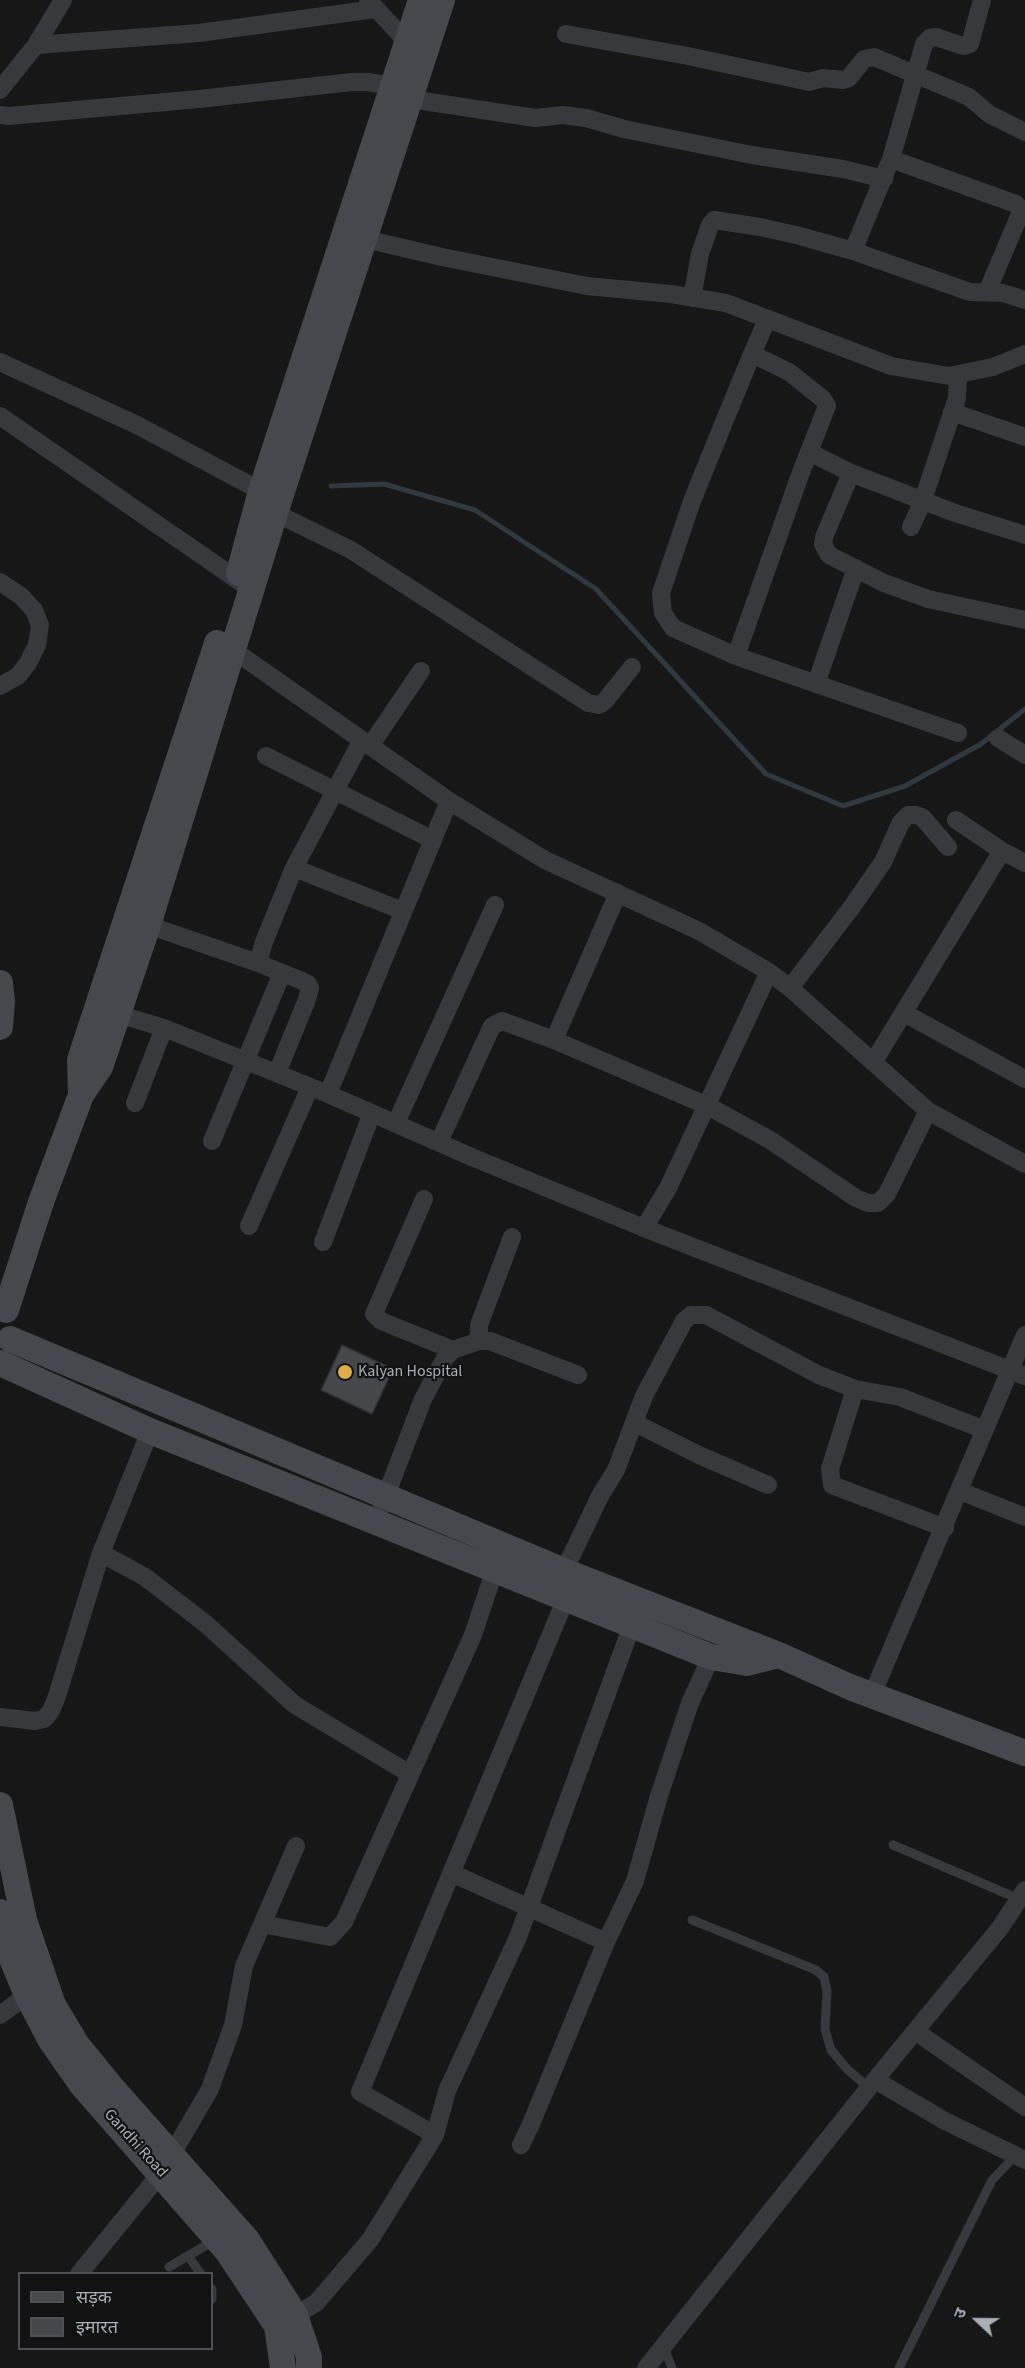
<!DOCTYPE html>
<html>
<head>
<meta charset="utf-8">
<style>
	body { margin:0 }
	#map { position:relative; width:1025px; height:2368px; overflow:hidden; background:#171718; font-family:"Source Sans 3","Noto Sans Devanagari",sans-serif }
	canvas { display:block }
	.legend { position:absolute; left:18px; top:2272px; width:195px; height:78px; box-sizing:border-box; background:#121213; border:2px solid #4f5055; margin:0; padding:8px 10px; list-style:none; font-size:18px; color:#aaaeb7 }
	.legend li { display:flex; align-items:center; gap:12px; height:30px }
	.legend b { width:30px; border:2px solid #4f5055 }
	.north { position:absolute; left:947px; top:2290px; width:60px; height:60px; -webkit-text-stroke:4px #121213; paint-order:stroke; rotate:292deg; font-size:16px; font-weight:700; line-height:24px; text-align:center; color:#aaaeb7 }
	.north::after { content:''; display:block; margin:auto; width:21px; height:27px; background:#aaaeb7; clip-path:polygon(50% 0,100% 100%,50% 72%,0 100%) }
</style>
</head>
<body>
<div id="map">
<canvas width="1025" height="2368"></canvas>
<ul class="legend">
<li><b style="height:8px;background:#46484d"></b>सड़क</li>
<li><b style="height:16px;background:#46474b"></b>इमारत</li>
</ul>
<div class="north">उ</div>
</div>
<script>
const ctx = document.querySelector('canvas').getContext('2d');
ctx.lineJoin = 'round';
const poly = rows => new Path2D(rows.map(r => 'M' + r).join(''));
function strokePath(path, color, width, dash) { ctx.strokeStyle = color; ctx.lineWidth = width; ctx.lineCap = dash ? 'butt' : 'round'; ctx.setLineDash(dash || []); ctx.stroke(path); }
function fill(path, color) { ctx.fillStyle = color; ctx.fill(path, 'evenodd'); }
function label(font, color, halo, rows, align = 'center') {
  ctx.font = font + ' "Source Sans 3",sans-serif'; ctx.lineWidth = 4.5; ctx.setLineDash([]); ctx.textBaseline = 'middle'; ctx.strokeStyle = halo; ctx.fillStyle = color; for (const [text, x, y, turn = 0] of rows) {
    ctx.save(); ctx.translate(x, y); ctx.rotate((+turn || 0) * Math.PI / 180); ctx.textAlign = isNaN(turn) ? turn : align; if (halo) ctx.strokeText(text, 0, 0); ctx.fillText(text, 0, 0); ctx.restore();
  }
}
strokePath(poly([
	[331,486,384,484,475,510,596,589,766,774,843,806,905,786,981,744,1025,709]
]), '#313940', 5);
const building = poly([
	[342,1345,393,1369,372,1414,321,1390,342,1345]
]);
fill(building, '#46474b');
strokePath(building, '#313134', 1.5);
strokePath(poly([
	[893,1845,1019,1899],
	[692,1920,816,1970,824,1977,827,1991,825,2029,831,2050,847,2069,869,2088],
	[188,2256,201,2274],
	[169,2267,215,2240],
	[212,2289,212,2299],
	[663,2345,672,2368],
	[899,2368,992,2180,1016,2155]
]), '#38393d', 9);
strokePath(poly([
	[368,0,407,42],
	[566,34,688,56,809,82,823,78,843,80,849,78,864,59,874,57,969,97,989,114,1025,132],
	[36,45,199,33,375,9],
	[0,90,36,45,63,0],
	[410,99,535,118,563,115,586,118,624,129,752,155,843,169,884,179],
	[0,115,9,116,199,99,352,82,368,82,404,88],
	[891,159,924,44,930,38,936,37,963,46,970,44,982,0],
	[365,239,442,257,587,286,671,294,726,303,891,366,949,376,993,367,1025,354],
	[853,251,891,159,1016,204,1020,208,1020,214,987,292],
	[692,298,700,254,710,225,714,220,760,227,800,236,853,251,970,292,1003,293,1025,300],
	[752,354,789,372,823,399,827,406,800,475,736,656,673,628,663,613,661,593,692,501,724,422,752,354,767,320],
	[0,362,137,425,261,491],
	[952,412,1025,437],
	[0,416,245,585],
	[809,452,851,473,955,513,1025,535],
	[851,473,824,537,823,544,829,555,884,583,928,599,1025,620],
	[265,508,351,550,588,703,599,705,605,701,632,667],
	[911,527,922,503,957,398,958,375],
	[0,582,21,596,34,610,40,625,37,645,28,663,18,676,0,686],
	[233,650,449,801,545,860,699,931,769,972,790,988,928,1111,1025,1164],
	[736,656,958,733],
	[816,684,856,568],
	[998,738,1025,755],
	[370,746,421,671],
	[266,756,433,840],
	[956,820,1002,851,1025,863],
	[294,868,403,911],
	[148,925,258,963,307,983,310,988,306,1002,277,1073],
	[258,963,264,942,294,868,362,740],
	[790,988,851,908,883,862,901,822,908,815,916,815,922,817,948,847],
	[904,1013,1025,1079],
	[118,1014,164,1028,328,1094,474,1158,644,1228,668,1188,769,972],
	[554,1040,618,893],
	[874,1061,1002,851],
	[328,1094,449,801],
	[135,1103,164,1028],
	[396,1123,495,905],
	[212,1141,282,973],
	[439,1142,492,1026,502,1021,554,1040,708,1106,770,1140,856,1198,868,1203,878,1203,887,1194,928,1111],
	[424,1199,374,1314,381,1321,453,1350],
	[249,1226,310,1087],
	[644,1228,1025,1376],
	[323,1242,372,1113],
	[479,1341,479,1325,512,1237],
	[855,1389,830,1469,832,1485,945,1528],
	[635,1423,699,1455,768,1485],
	[960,1491,1025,1517],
	[382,1506,423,1399,445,1358,453,1350,479,1341,490,1341,578,1375],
	[101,1553,145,1577,206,1624,295,1705,410,1774],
	[564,1571,600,1496,616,1470,644,1396,684,1321,691,1315,706,1315,819,1375,855,1389,900,1397,985,1430],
	[872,1695,1025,1335],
	[0,1717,35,1721,44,1719,51,1711,57,1696,101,1553,150,1431],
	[451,1873,606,1942],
	[262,1924,330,1937,344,1922,473,1635,495,1569],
	[0,2015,27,1995],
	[915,2031,1025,2107],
	[875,2080,945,2121,1025,2160],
	[435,2135,360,2092,566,1598],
	[521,2145,531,2124,606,1942,635,1881,659,1796,690,1703,711,1657],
	[79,2274,161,2173,210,2089,233,2025,244,1966,296,1846],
	[295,2315,316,2303,370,2240,435,2135,447,2091,518,1937,632,1625],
	[646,2368,875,2080,1000,1928,1025,1890]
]), '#38393d', 18);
strokePath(poly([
	[239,573,261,491,421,0],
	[0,983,2,1001,0,1027],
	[81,1095,80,1060,217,643],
	[6,1310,41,1202,81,1095,100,1067,148,925,275,513,442,0],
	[10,1339,564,1571,779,1655,850,1687,1025,1753],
	[0,1363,150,1431,711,1657,747,1663,779,1655],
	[0,1805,24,1920,53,2005,77,2045,112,2088,247,2240,295,2315,309,2357,309,2368],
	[0,1912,8,1949,27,1995,50,2039,82,2085,228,2252,277,2326,283,2368]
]), '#46484d', 26);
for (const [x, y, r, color] of [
	[345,1372,8,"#dfae48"]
]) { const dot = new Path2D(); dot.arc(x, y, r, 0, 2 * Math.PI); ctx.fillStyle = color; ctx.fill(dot); strokePath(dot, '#121213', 2); }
label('16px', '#aaaeb7', '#121213', [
	["Kalyan Hospital",358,1372]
], 'left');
label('16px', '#aaaeb7', '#121213', [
	["Gandhi Road",135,2144,48]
]);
</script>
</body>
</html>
